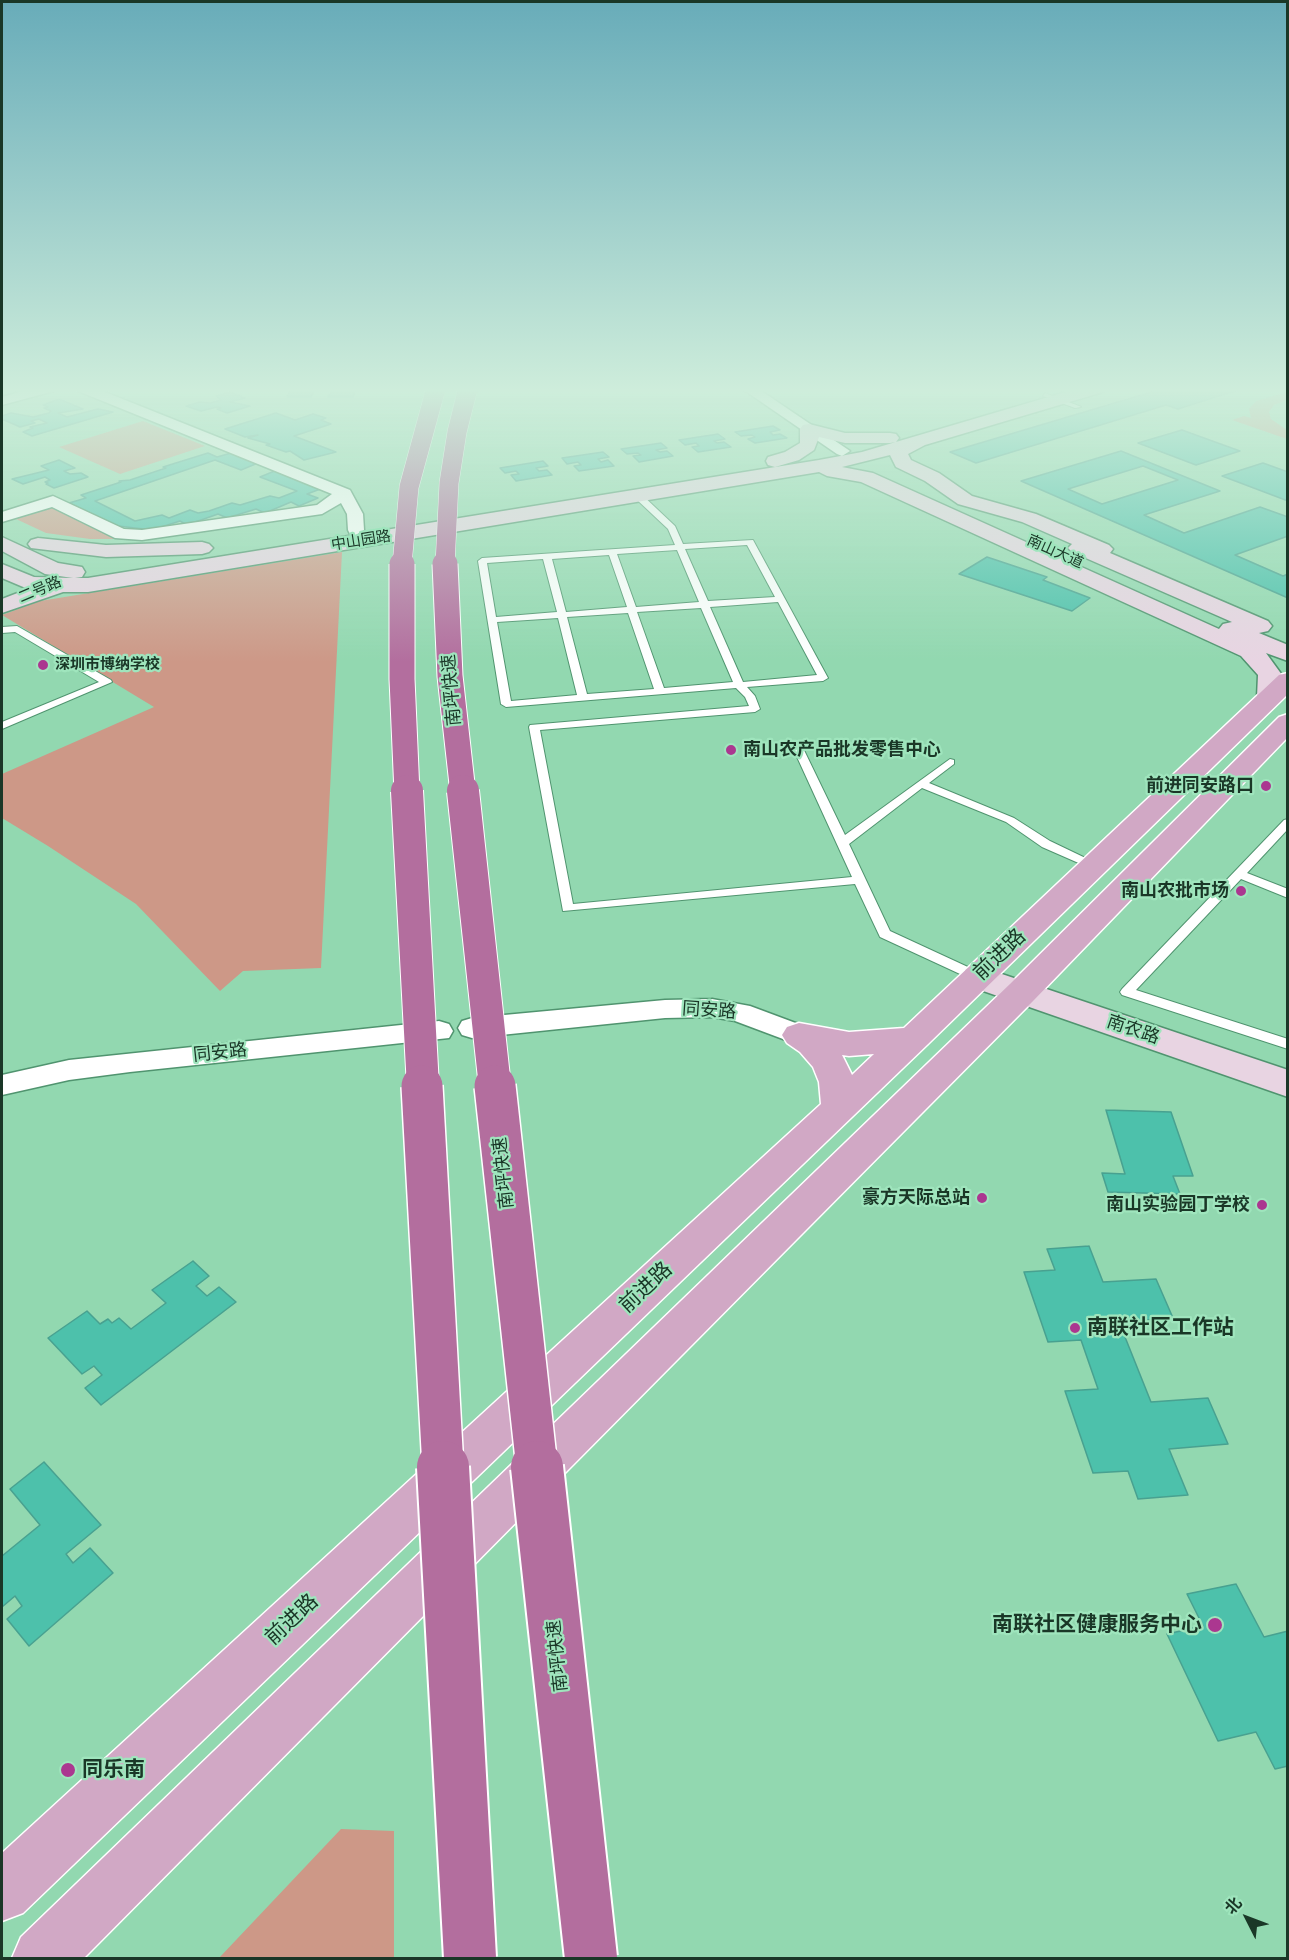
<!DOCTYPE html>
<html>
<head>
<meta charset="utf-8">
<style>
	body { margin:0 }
	#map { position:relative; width:1289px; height:1960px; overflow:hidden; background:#92d8b0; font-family:Arial,"Noto Sans SC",sans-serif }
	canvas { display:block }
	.frame { position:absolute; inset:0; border:3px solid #1a3727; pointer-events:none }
	.north { position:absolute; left:1217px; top:1888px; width:60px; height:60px; -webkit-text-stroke:4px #9fe5bd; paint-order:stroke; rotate:312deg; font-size:16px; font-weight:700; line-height:24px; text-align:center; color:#1a3727 }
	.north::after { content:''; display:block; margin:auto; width:21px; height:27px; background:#1a3727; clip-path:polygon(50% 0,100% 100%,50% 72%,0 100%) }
</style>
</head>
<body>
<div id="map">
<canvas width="1289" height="1960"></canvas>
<div class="frame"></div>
<div class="north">北</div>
</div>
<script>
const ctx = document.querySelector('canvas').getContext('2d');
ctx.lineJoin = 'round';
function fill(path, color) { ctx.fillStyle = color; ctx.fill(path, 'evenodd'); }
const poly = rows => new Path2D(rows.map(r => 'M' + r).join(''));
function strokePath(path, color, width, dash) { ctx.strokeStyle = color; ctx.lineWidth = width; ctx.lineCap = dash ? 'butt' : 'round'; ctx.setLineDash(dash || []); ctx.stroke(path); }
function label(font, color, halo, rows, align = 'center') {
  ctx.font = font + ' Arial,"Noto Sans SC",sans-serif'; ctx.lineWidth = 4.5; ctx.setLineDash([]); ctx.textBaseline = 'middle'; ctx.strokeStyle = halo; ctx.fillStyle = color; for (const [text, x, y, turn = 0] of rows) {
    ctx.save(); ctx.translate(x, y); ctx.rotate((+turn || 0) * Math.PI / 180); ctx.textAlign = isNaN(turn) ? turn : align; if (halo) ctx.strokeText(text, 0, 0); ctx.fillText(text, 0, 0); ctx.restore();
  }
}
fill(poly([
	[1287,392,1287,400,1274,405,1269,412,1271,419,1287,430,1287,439,1232,420,1244,416,1251,418,1249,409,1256,401],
	[143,421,205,446,120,474,59,447],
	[56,506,121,539,90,539,46,533,16,519],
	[342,552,321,968,243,971,220,991,136,904,48,846,2,818,2,774,154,707,2,615,40,601],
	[341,1829,394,1831,394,1958,219,1958]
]), '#cd9887');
const building = poly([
	[276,388,324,388,315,389,311,397,287,397,291,390,276,388],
	[372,388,356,390,353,397,328,397,333,389,324,389,372,388],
	[1165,388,1244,388,1178,409,1166,405,976,463,950,452,1165,388],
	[230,392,245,398,230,402,250,406,227,413,217,409,221,408,217,407,201,411,186,406,200,402,210,403,221,400,216,396,230,392],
	[59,399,83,409,58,413,67,417,98,409,113,412,32,436,23,432,33,428,30,427,47,423,39,419,31,421,35,423,20,427,2,419,2,416,11,413,33,417,49,413,51,411,44,408,48,407,43,405,59,399],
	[276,413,295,420,313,414,326,418,321,420,331,424,294,436,336,452,304,460,290,451,286,452,266,445,270,444,248,438,258,435,245,437,225,429,276,413],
	[773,426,780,430,770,432,773,435,780,434,787,438,755,443,748,439,755,437,752,435,741,436,735,432,773,426],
	[1182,430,1240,451,1196,465,1138,443,1182,430],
	[718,434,725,439,714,441,717,443,724,442,731,447,698,452,692,447,699,446,696,443,685,445,679,440,718,434],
	[661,443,667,448,656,450,660,452,667,451,673,456,639,462,633,456,641,455,638,453,627,454,621,449,661,443],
	[1121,451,1220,491,1144,515,1184,533,1260,507,1288,517,1288,536,1235,555,1283,576,1288,574,1288,598,1021,481,1121,451],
	[1143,466,1178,480,1102,504,1068,489,1143,466],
	[603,452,609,457,598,459,601,462,608,460,614,466,579,471,574,466,581,465,578,462,567,464,562,458,603,452],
	[208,453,217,457,231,453,258,463,241,470,215,460,95,501,135,521,162,515,169,518,190,510,198,513,209,511,232,503,240,505,270,496,279,498,297,491,260,477,277,470,323,488,307,494,318,498,299,506,291,502,265,513,256,509,227,518,218,514,187,525,180,521,152,530,118,526,69,503,86,498,81,495,121,482,119,481,130,480,166,468,163,467,208,453],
	[59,460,75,468,64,471,70,474,81,473,88,477,54,488,46,484,48,483,45,482,50,480,45,477,23,484,12,479,49,470,41,466,59,460],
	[543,461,548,466,536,468,539,471,547,470,552,475,516,481,511,475,519,474,516,471,505,473,500,468,543,461],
	[1263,463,1288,472,1288,501,1222,476,1263,463],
	[987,557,1047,577,1043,580,1090,598,1072,611,959,574,987,557],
	[1106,1110,1171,1112,1193,1176,1173,1176,1180,1194,1108,1192,1102,1173,1125,1174,1106,1110],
	[1089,1246,1103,1282,1156,1279,1173,1318,1119,1322,1151,1402,1208,1398,1228,1444,1169,1449,1188,1495,1138,1499,1128,1471,1093,1473,1065,1391,1098,1389,1081,1340,1048,1342,1024,1272,1055,1270,1047,1249,1089,1246],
	[193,1261,209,1276,196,1286,207,1296,219,1287,236,1302,101,1405,85,1388,102,1375,94,1366,82,1374,48,1338,87,1311,100,1324,108,1319,112,1323,119,1318,131,1329,166,1303,152,1290,193,1261],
	[44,1462,101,1525,66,1554,73,1563,90,1548,113,1573,29,1646,7,1619,22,1606,15,1596,2,1607,2,1556,40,1525,10,1489,44,1462],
	[1236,1584,1264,1637,1288,1631,1288,1766,1275,1769,1256,1732,1218,1741,1167,1634,1203,1626,1187,1594,1236,1584]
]);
fill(building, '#4dc1ab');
strokePath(building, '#48a190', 1.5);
const lane = poly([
	[1045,393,1079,406,1081,407,1075,408,1043,396,1045,393],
	[634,493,640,493,675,526,683,544,753,540,828,678,823,681,747,687,755,696,760,709,755,712,540,730,573,904,852,877,792,746,793,744,801,744,802,746,845,835,950,759,954,760,954,764,929,783,1014,818,1050,841,1100,865,1098,868,1090,868,1042,847,1006,822,922,788,849,844,890,931,983,974,985,977,983,980,973,980,880,937,855,884,563,911,529,727,530,725,749,706,745,697,736,688,506,707,501,704,478,561,482,558,675,545,668,529,634,497,634,493],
	[747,545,775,597,708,601,685,549,747,545],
	[677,550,699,602,636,607,617,554,677,550],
	[609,555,627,607,566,612,552,559,609,555],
	[543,559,557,612,496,617,487,563,543,559],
	[778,602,817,675,743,682,710,607,778,602],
	[701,608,733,682,664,688,637,612,701,608],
	[628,613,654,689,587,694,567,617,628,613],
	[558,618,577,695,511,701,497,622,558,618],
	[17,626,111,680,112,682,2,729,2,722,99,682,15,632,2,633,2,627,17,626],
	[1288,819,1288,829,1247,873,1288,889,1288,898,1241,879,1136,990,1288,1039,1288,1049,1122,995,1120,992,1122,989,1284,820,1288,819]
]);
const street = poly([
	[33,388,56,388,54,391,2,405,2,397,33,388],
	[76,388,95,388,350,490,363,514,364,530,356,535,350,534,348,530,347,514,341,503,322,514,142,540,115,538,52,507,2,522,2,512,53,496,124,529,142,530,317,505,332,494,78,391,76,388],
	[741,388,757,388,850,451,842,456,837,454,741,388],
	[712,999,750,1006,809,1028,813,1035,809,1042,799,1045,735,1021,712,1017,665,1018,472,1038,462,1035,458,1028,462,1021,472,1018,665,1000,712,999],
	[439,1021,449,1024,453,1031,449,1038,130,1072,69,1080,2,1095,2,1075,69,1060,439,1021]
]);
const secondary = poly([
	[1079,388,1105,388,1103,392,925,445,908,454,911,460,939,473,972,496,1036,514,1109,545,1113,549,1110,553,1268,621,1272,626,1268,631,1259,633,1288,645,1288,661,1266,653,1282,675,1283,697,1279,702,1270,705,1261,702,1257,697,1258,675,1241,656,861,482,827,476,819,472,88,592,63,592,2,613,2,599,28,589,2,578,2,564,34,577,73,578,45,574,2,551,2,537,58,563,82,567,85,572,82,577,75,578,88,578,819,460,862,452,1079,388],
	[890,455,896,467,925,481,958,504,1022,522,1072,544,1068,548,1072,552,1232,622,1223,624,1219,629,873,473,842,467,890,455],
	[809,424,845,433,890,433,896,434,899,438,896,442,890,443,845,443,819,437,814,450,799,460,775,467,768,465,766,461,768,457,785,452,800,443,800,429,803,425,809,424],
	[38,538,106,545,202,542,209,544,213,548,209,552,202,554,106,557,31,548,28,544,31,540,38,538],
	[978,966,1288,1070,1288,1097,966,985,962,977,966,969,978,966]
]);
const primary = poly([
	[1288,673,1288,694,928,1044,23,1913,2,1921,2,1853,821,1104,819,1082,813,1067,800,1052,787,1043,782,1035,787,1027,799,1023,849,1032,904,1028,1279,675,1288,673],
	[874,1054,852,1075,842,1055,849,1056,874,1054],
	[1288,714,1288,737,1034,1000,84,1958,12,1958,21,1937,1010,984,1279,717,1288,714]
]);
strokePath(lane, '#50946f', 2);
strokePath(street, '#50946f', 3);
strokePath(secondary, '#50946f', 3);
strokePath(primary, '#fff', 3);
fill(lane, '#fff');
fill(street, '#fff');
fill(secondary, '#e8d4e2');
fill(primary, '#d1a8c5');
const highwayBridgeFar4 = poly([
	[402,565,409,487,436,388],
	[445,565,449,483,457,432,468,388]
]);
const highwayBridgeFar3 = poly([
	[402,564,402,679,407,793],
	[445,564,450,676,463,793]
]);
const highwayBridgeFar2 = poly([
	[407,791,423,1087],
	[463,791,495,1087]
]);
const highwayBridgeFar1 = poly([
	[422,1086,443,1468],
	[495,1086,537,1468]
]);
const highwayBridge = poly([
	[443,1467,470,1958],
	[537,1467,591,1958]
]);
strokePath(highwayBridgeFar4, '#fff', 20, []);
strokePath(highwayBridgeFar3, '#fff', 27, []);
strokePath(highwayBridgeFar2, '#fff', 34, []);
strokePath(highwayBridgeFar1, '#fff', 44, []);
strokePath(highwayBridge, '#fff', 56, []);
strokePath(highwayBridgeFar4, '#b36e9e', 19);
strokePath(highwayBridgeFar3, '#b36e9e', 25);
strokePath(highwayBridgeFar2, '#b36e9e', 32);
strokePath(highwayBridgeFar1, '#b36e9e', 41);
strokePath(highwayBridge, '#b36e9e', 52);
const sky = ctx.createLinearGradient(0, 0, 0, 662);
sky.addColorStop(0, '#68acb9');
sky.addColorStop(0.59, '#ceeddb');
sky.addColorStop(1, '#ceeddb00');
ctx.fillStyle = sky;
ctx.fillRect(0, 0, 1289, 662);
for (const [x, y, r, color] of [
	[43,665,6,"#ab3790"],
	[731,750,6,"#ab3790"],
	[1266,786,6,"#ab3790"],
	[1241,891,6,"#ab3790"],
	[982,1198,6,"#ab3790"],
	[1262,1205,6,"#ab3790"],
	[1075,1328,6,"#ab3790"],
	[1215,1625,8,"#ab3790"],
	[68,1770,8,"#ab3790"]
]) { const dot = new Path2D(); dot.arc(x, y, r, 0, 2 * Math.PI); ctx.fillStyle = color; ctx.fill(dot); strokePath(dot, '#9fe5bd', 2); }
label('15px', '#1a3727', '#9fe5bd', [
	["中山园路",361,541,-9],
	["南山大道",1055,552,24],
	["二号路",40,590,-23]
]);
label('bold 15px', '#1a3727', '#9fe5bd', [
	["深圳市博纳学校",55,665]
], 'left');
label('18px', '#1a3727', '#9fe5bd', [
	["南坪快速",452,690,-95],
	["同安路",709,1011,4],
	["南农路",1133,1030,19],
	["同安路",220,1053,-6],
	["南坪快速",504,1173,-96],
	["南坪快速",558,1656,-96]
]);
label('bold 18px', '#1a3727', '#9fe5bd', [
	["南山农产品批发零售中心",743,750,"left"],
	["前进同安路口",1254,786],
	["南山农批市场",1229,891],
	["豪方天际总站",970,1198],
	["南山实验园丁学校",1250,1205]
], 'right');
label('21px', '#1a3727', '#9fe5bd', [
	["前进路",1000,955,-44],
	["前进路",646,1288,-43],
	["前进路",292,1620,-43]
]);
label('bold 21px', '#1a3727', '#9fe5bd', [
	["南联社区工作站",1087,1328],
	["南联社区健康服务中心",1202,1625,"right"],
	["同乐南",82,1770]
], 'left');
</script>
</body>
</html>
